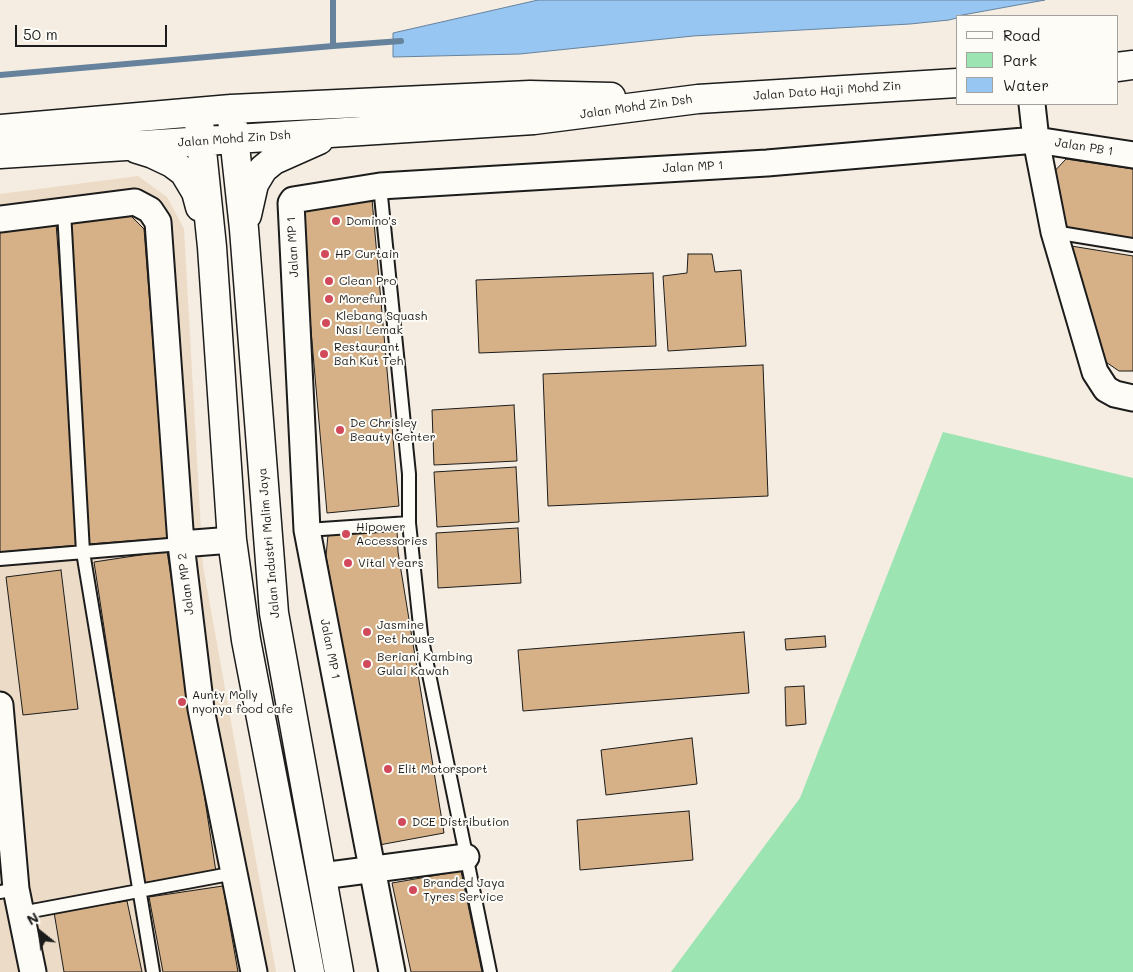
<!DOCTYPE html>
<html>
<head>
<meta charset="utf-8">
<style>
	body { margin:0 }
	#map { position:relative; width:1133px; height:972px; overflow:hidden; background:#f5ede1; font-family:Mali,sans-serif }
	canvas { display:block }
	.legend { position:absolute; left:956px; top:15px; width:162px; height:90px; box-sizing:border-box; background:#fdfcf7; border:1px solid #a3a29f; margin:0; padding:6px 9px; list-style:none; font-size:15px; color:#1c1c1c }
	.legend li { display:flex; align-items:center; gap:10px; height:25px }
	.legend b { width:25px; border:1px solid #a3a29f }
	.north { position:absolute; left:15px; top:907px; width:50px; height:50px; -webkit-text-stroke:4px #fdfcf7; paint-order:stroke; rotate:331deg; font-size:14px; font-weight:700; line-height:20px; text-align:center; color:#1c1c1c }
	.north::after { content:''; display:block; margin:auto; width:18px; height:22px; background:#1c1c1c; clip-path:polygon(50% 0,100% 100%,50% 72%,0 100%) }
	.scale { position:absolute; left:15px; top:25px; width:152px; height:22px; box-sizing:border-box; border:2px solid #1c1c1c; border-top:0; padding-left:6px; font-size:15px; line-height:18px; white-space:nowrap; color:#1c1c1c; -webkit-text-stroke:4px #fdfcf7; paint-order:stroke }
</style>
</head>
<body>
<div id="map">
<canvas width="1133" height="972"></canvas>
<ul class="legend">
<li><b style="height:6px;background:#fdfcf7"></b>Road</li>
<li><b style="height:14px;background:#9ce4b2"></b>Park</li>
<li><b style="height:14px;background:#97c6f2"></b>Water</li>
</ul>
<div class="north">N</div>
<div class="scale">50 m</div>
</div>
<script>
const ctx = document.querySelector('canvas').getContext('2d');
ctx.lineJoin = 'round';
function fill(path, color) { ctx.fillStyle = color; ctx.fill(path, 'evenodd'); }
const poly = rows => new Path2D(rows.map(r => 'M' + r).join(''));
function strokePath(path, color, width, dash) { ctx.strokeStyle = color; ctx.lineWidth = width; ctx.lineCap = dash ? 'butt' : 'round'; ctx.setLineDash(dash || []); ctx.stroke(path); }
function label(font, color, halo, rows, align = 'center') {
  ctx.font = font + ' Mali,sans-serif'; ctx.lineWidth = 4; ctx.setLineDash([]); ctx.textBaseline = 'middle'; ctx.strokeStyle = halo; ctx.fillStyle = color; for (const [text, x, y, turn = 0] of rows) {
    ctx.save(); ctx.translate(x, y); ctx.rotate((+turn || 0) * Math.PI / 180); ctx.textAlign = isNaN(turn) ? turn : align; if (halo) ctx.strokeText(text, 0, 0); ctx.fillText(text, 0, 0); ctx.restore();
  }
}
fill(poly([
	[138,176,167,197,184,229,203,566,276,972,0,972,0,194]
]), '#ecdbc6');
fill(poly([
	[943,432,1133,478,1133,972,671,972,800,798]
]), '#9ce4b2');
const water = poly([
	[538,0,1045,0,957,16,957,18,949,20,910,24,693,36,520,54,393,57,393,33,538,0]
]);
fill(water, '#97c6f2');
strokePath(water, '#66829c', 1);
strokePath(poly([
	[333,46,401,41],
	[0,75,333,46,333,0]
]), '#66829c', 6);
const building = poly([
	[1066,159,1133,169,1133,240,1068,229,1050,176,1066,159],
	[372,199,399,506,327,513,300,205,372,199],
	[129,214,144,229,168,538,89,544,66,222,129,214],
	[56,223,80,545,0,552,0,229,56,223],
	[1071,246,1133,256,1133,371,1119,371,1100,358,1071,246],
	[688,254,712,254,715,272,741,270,746,346,668,351,663,276,687,273,688,254],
	[653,273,656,346,479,353,476,280,653,273],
	[763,365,768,496,548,506,543,374,763,365],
	[514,405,517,461,434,465,432,410,514,405],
	[516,467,519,522,437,527,434,472,516,467],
	[518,528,521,583,438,588,436,533,518,528],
	[397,529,398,552,444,833,379,845,326,556,328,535,397,529],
	[167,551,216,872,143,883,94,562,167,551],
	[61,570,78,709,23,715,6,577,61,570],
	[744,632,749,693,523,711,518,650,744,632],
	[825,636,826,647,786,650,785,639,825,636],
	[804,686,806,724,786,726,785,687,804,686],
	[692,738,697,784,606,795,601,750,692,738],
	[689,811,693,860,580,870,577,820,689,811],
	[461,871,482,972,411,972,392,883,461,871],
	[223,886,238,972,163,972,149,897,223,886],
	[127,901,142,972,64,972,54,912,127,901]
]);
fill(building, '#d6b187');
strokePath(building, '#1c1c1c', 1);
const service = poly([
	[380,186,409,474,409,523,421,635,490,972],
	[64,211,83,552,153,972],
	[1054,232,1133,245],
	[307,530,409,523],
	[0,559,181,544],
	[0,892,16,889],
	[21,913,235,873]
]);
const minor = poly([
	[1032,104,1036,140,1054,232,1095,372,1106,389,1115,394,1133,398],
	[0,219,135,202,150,210,158,222,181,544,201,709,254,972],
	[181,544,232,540],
	[0,705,16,889,33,972],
	[322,876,466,857],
	[392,972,307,530,291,203,293,200,380,186,767,163,1036,140,1133,155]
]);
const secondary = poly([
	[1117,67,1133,65],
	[231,109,244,229,274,613,339,972],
	[198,112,212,247,232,540,246,640,310,972],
	[0,129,231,109,530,95,611,97],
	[137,149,153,154,172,163,184,172,196,192,200,207],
	[0,154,534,120,698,99,957,83],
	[247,215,254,184,263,169,274,160,319,140]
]);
strokePath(service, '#1c1c1c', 16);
strokePath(minor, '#1c1c1c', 29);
strokePath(secondary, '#1c1c1c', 31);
strokePath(service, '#fdfcf7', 12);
strokePath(minor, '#fdfcf7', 25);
strokePath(secondary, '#fdfcf7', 28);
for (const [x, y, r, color] of [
	[336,221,5,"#d1495b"],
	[325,254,5,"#d1495b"],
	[329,281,5,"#d1495b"],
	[329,299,5,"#d1495b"],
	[326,323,5,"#d1495b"],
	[324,354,5,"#d1495b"],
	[340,430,5,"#d1495b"],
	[346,534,5,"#d1495b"],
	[348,563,5,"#d1495b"],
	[367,632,5,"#d1495b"],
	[367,664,5,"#d1495b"],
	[182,702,5,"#d1495b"],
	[388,769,5,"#d1495b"],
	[402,822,5,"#d1495b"],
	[413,890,5,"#d1495b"]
]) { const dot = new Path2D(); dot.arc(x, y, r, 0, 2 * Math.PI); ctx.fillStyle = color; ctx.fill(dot); strokePath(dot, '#fdfcf7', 2); }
label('12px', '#1c1c1c', '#fdfcf7', [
	["Jalan Dato Haji Mohd Zin",827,91,-4],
	["Jalan Mohd Zin Dsh",636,107,-8],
	["Jalan Mohd Zin Dsh",234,139,-4],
	["Jalan PB 1",1084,147,9],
	["Jalan MP 1",693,167,-3],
	["Jalan MP 1",293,247,-93],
	["Jalan Industri Malim Jaya",269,543,-95],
	["Jalan MP 2",186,584,-97],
	["Jalan MP 1",330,649,79]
]);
label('12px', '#1c1c1c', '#fdfcf7', [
	["Domino's",346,221],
	["HP Curtain",335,254],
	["Clean Pro",339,281],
	["Morefun",339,299],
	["Klebang Squash",336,316],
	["Nasi Lemak",336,330],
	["Restaurant",334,347],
	["Bah Kut Teh",334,361],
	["De Chrisley",350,423],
	["Beauty Center",350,437],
	["Hipower",356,527],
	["Accessories",356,541],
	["Vital Years",358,563],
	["Jasmine",377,625],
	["Pet house",377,639],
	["Beriani Kambing",377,657],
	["Gulai Kawah",377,671],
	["Aunty Molly",192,695],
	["nyonya food cafe",192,709],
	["Elit Motorsport",398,769],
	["DCE Distribution",412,822],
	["Branded Jaya",423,883],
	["Tyres Service",423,897]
], 'left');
</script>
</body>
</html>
